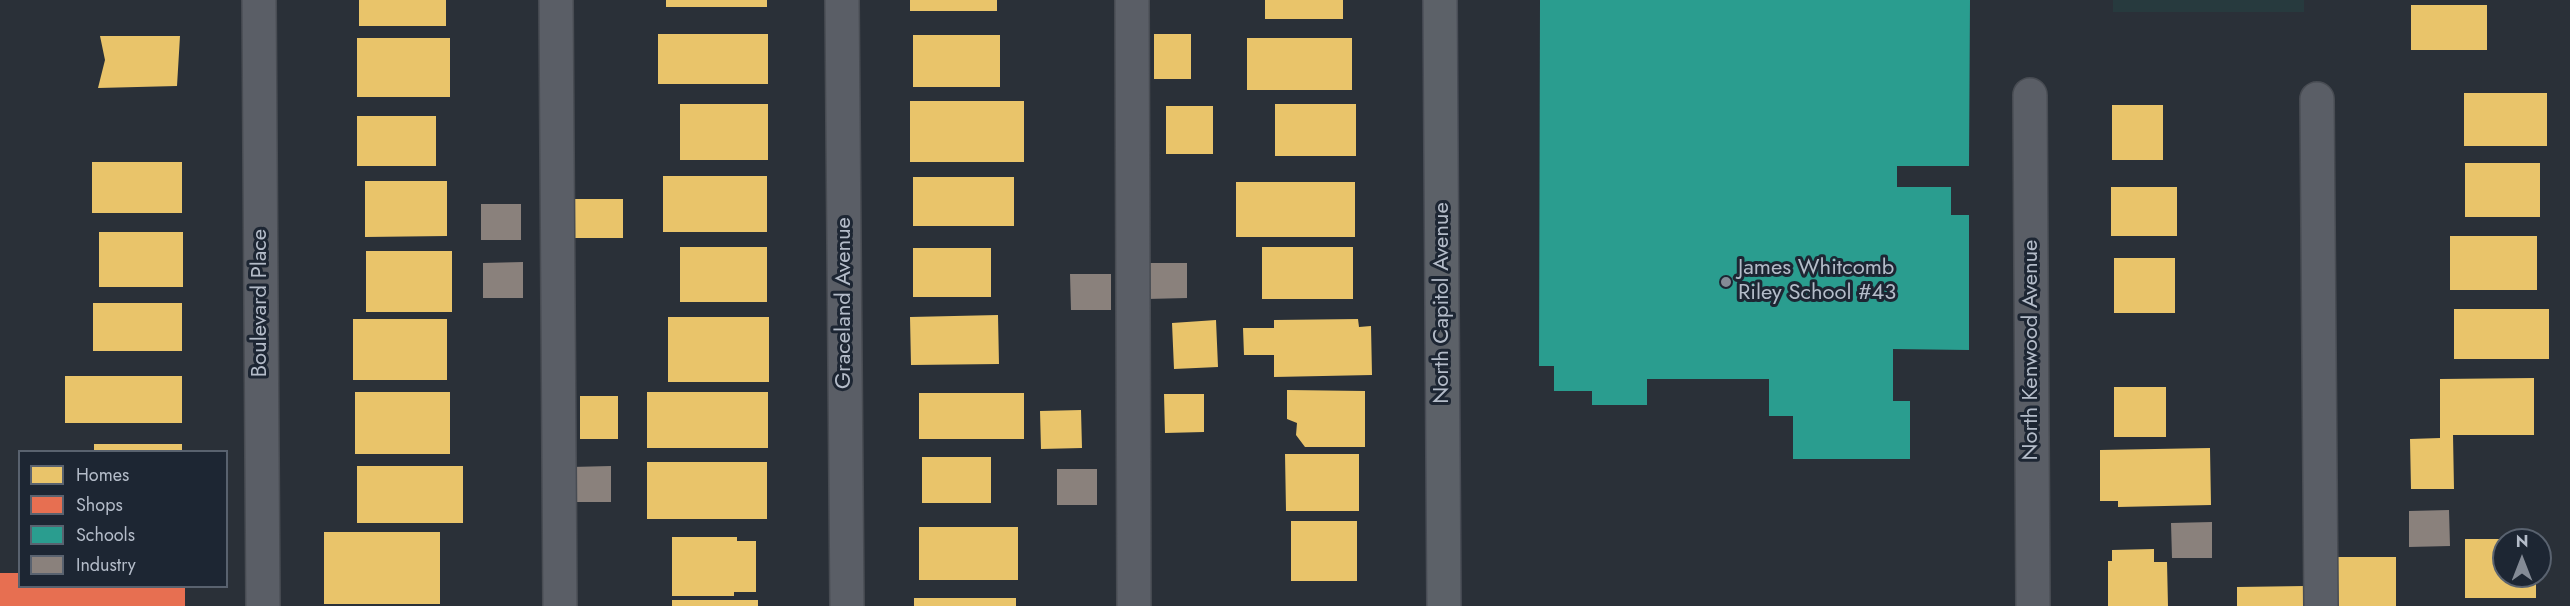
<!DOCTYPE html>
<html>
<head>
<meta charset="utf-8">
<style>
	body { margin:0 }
	#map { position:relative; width:2570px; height:606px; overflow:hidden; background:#2a3038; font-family:Jost,sans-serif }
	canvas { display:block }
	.legend { position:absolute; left:18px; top:450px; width:210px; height:138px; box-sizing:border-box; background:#1d2633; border:2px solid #59626f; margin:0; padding:8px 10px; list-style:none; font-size:18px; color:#b4bcc9 }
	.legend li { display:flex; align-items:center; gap:12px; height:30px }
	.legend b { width:30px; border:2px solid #59626f }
	.north { position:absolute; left:2492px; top:528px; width:60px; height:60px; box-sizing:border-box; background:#1d2633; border:2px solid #59626f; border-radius:50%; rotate:0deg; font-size:16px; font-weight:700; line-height:24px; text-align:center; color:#b4bcc9 }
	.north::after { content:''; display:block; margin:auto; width:21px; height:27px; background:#848b96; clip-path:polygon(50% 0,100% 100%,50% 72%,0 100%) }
</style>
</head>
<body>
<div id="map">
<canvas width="2570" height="606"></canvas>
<ul class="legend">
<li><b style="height:16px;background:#e9c46a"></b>Homes</li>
<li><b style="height:16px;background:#e76f51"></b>Shops</li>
<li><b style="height:16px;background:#2a9d8f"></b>Schools</li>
<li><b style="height:16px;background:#8a817c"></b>Industry</li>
</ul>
<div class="north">N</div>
</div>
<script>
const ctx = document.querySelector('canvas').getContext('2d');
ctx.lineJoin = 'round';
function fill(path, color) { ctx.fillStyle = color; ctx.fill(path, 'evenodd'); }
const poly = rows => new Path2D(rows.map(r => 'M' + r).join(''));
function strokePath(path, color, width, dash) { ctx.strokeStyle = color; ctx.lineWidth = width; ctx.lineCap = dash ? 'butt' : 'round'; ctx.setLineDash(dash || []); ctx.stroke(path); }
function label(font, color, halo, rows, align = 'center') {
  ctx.font = font + ' Jost,sans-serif'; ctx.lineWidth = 6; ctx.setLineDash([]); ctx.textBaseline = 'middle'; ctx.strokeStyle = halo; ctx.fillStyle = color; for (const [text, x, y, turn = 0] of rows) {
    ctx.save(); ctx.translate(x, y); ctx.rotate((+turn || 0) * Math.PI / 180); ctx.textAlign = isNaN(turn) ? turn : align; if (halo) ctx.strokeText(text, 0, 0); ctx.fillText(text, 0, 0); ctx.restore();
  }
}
fill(poly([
	[2113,0,2304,0,2304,12,2113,12]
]), '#273a3e');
fill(poly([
	[359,0,446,0,446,26,359,26],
	[666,0,767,0,767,7,666,7],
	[910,0,997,0,997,11,910,11],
	[1265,0,1343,0,1343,19,1265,19],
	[2411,5,2487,5,2487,50,2411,50],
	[658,34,768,34,768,84,658,84],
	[1154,34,1191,34,1191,79,1154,79],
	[913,35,1000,35,1000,87,913,87],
	[100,36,180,36,177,86,98,88,105,60],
	[357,38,450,38,450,97,357,97],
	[1247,38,1352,38,1352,90,1247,90],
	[2464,93,2547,93,2547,146,2464,146],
	[910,101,1024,101,1024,162,910,162],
	[680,104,768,104,768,160,680,160],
	[1275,104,1356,104,1356,156,1275,156],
	[2112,105,2163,105,2163,160,2112,160],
	[1166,106,1213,106,1213,154,1166,154],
	[357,116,436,116,436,166,357,166],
	[92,162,182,162,182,213,92,213],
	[2465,163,2540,163,2540,217,2465,217],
	[663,176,767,176,767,232,663,232],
	[913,177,1014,177,1014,226,913,226],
	[365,181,447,181,447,236,365,237],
	[1236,182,1355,182,1355,237,1236,237],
	[2111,187,2177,187,2177,236,2111,236],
	[574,199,623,199,623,238,574,238],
	[99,232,183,232,183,287,99,287],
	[2450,236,2537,236,2537,290,2450,290],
	[680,247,767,247,767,302,680,302],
	[1262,247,1353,247,1353,299,1262,299],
	[913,248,991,248,991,297,913,297],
	[366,251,452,251,452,312,366,312],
	[2114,258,2175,258,2175,313,2114,313],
	[93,303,182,303,182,351,93,351],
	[2454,309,2549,309,2549,359,2454,359],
	[998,315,999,364,911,365,910,317],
	[668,317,769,317,769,382,668,382],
	[353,319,447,319,447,380,353,380],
	[1358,319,1359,327,1371,326,1372,375,1274,377,1274,355,1244,355,1243,328,1274,328,1274,320],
	[1216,320,1218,367,1174,369,1172,323],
	[65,376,182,376,182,423,65,423],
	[2534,378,2534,435,2453,435,2454,489,2411,489,2410,439,2440,438,2440,379],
	[2114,387,2166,387,2166,437,2114,437],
	[1287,390,1365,391,1365,447,1305,447,1296,435,1297,423,1287,419],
	[355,392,450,392,450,454,355,454],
	[647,392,768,392,768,448,647,448],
	[919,393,1024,393,1024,439,919,439],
	[1164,394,1204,394,1204,432,1165,433],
	[580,396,618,396,618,439,580,439],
	[1081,410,1082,448,1041,449,1040,411],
	[94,444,182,444,182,452,94,452],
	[2210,448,2211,505,2118,507,2118,501,2100,501,2100,450],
	[1285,454,1359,454,1359,511,1286,511],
	[922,457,991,457,991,503,922,503],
	[647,462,767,462,767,519,647,519],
	[357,466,463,466,463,523,357,523],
	[1291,521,1357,521,1357,581,1291,581],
	[919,527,1018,527,1018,580,919,580],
	[324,532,440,532,440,604,324,604],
	[672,537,737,537,737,541,756,541,756,592,734,592,734,596,672,596],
	[2465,539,2504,539,2504,576,2536,576,2536,598,2465,598],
	[2154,549,2154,562,2167,562,2168,606,2108,606,2108,561,2112,561,2112,550],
	[2334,557,2396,557,2396,606,2334,606],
	[2305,586,2305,606,2237,606,2237,587],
	[914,598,1016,598,1016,606,914,606],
	[672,600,758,600,758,606,672,606]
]), '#e9c46a');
fill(poly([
	[0,573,20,573,20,586,185,586,185,606,0,606]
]), '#e76f51');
fill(poly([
	[1540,0,1970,0,1969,166,1897,166,1897,187,1951,187,1951,215,1969,215,1969,350,1893,349,1893,401,1910,401,1910,459,1793,459,1793,416,1769,416,1769,379,1647,379,1647,405,1592,405,1592,391,1554,391,1554,366,1539,366]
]), '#2a9d8f');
fill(poly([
	[481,204,521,204,521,240,481,240],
	[523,262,523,298,483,298,483,263],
	[1147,263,1187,263,1187,298,1147,299],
	[1070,274,1111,274,1111,310,1071,310],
	[611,466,611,502,571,502,571,467],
	[1057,469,1097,469,1097,505,1057,505],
	[2449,510,2450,546,2409,547,2409,511],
	[2212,522,2212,558,2172,558,2171,523]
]), '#8a817c');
const minor = poly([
	[259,0,263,606],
	[556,0,560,606],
	[842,0,847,606],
	[1132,0,1134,606],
	[2030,95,2033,606],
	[2317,99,2321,606]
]);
const major = poly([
	[1440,0,1444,606]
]);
strokePath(minor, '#484c53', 36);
strokePath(major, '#484c55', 36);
strokePath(minor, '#5a5e66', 33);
strokePath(major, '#5c6168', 33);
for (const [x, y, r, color] of [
	[1726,282,6,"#848b96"]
]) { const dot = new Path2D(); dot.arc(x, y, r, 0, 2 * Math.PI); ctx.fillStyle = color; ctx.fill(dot); strokePath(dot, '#1d2633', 2); }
label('22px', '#b4bcc9', '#1d2633', [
	["James Whitcomb",1738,269],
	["Riley School #43",1738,294]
], 'left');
label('22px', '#b4bcc9', '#1d2633', [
	["Boulevard Place",261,303,-90],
	["Graceland Avenue",845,303,-90],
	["North Capitol Avenue",1443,303,-90],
	["North Kenwood Avenue",2032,350,-90]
]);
</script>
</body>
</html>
